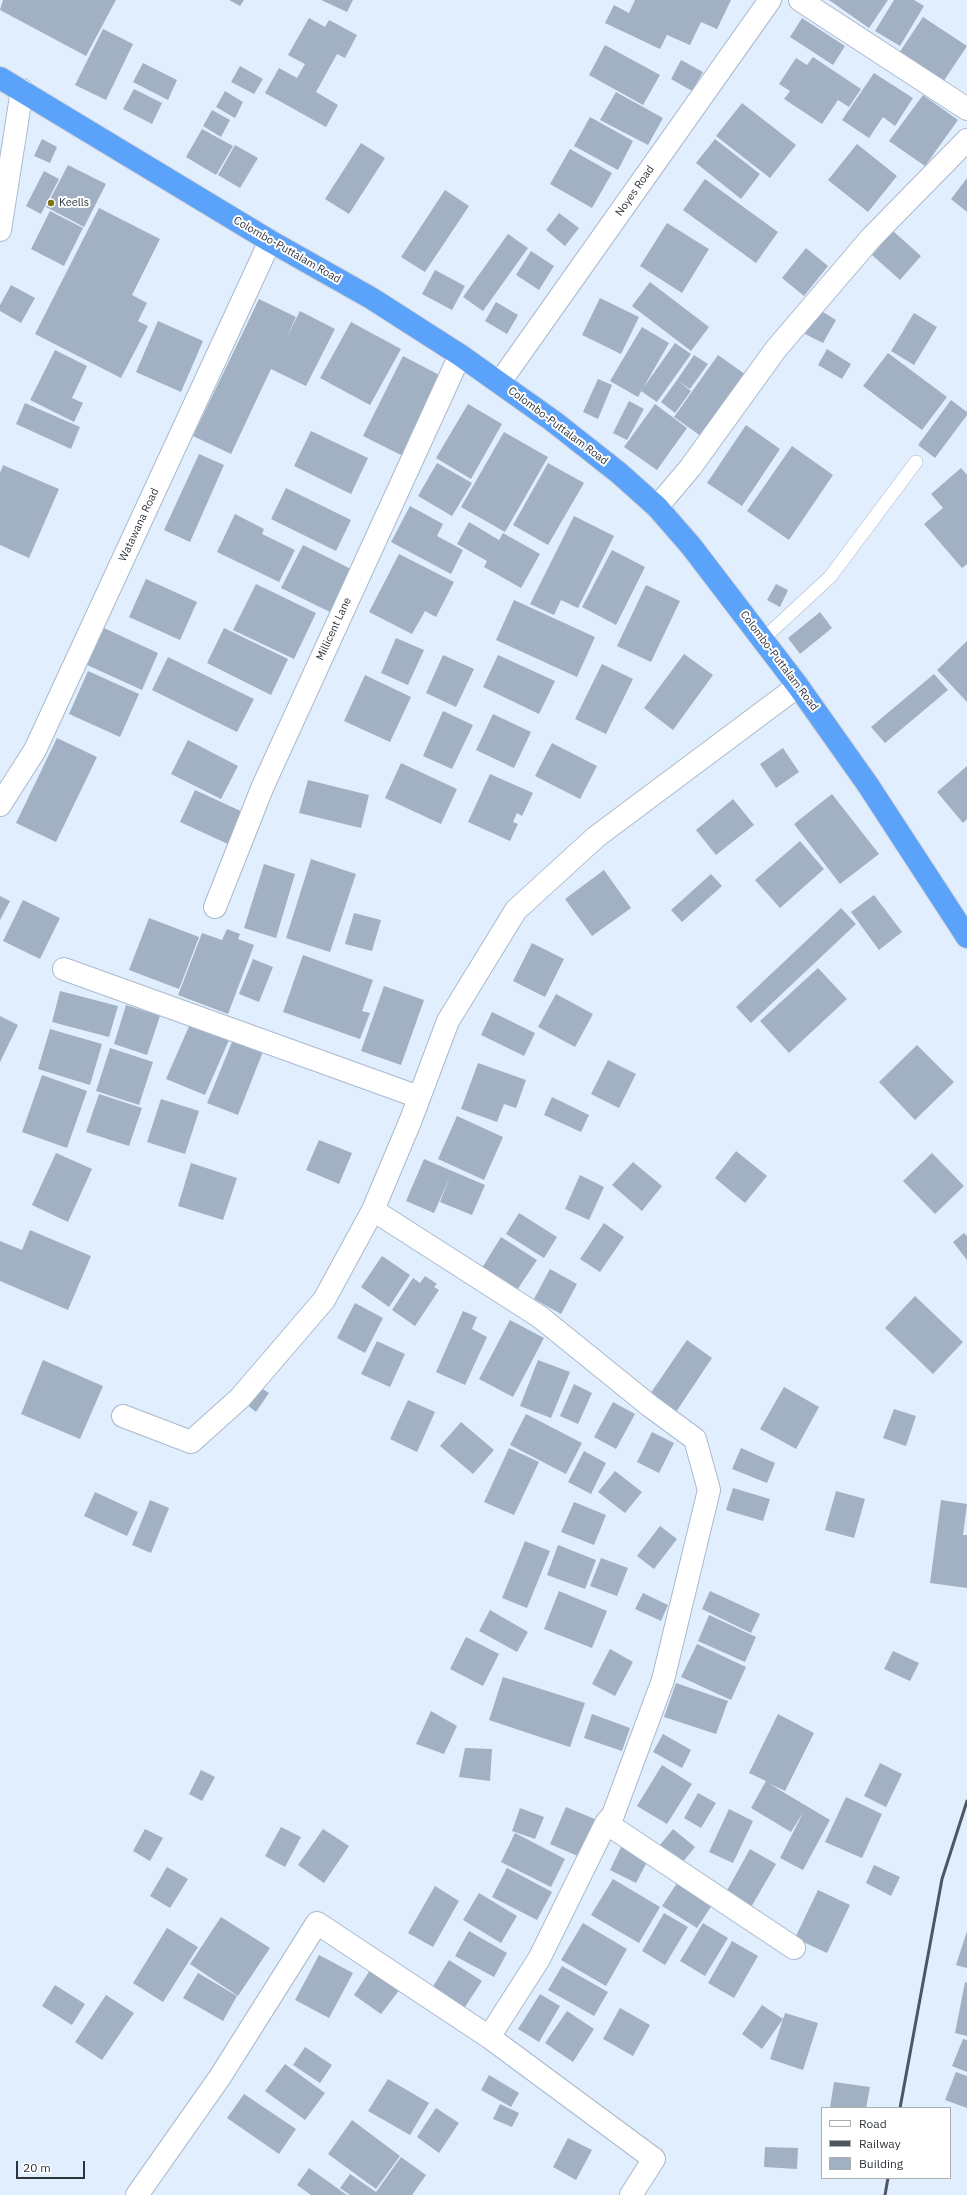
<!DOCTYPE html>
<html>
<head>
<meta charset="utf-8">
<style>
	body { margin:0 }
	#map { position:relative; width:967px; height:2195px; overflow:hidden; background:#e1eefe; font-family:"IBM Plex Sans",sans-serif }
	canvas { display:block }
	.legend { position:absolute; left:821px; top:2107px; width:130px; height:72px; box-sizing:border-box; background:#fff; border:1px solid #abaeb1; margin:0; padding:5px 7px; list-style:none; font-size:12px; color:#2e343c }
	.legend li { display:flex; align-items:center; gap:8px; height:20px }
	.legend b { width:20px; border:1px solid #abaeb1 }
	.scale { position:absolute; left:16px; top:2161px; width:69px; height:18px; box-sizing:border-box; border:2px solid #2e343c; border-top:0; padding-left:5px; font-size:12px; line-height:14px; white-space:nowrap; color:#2e343c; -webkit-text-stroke:3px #fff; paint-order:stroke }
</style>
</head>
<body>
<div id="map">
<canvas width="967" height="2195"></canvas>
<ul class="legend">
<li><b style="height:5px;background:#fff"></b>Road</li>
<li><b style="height:5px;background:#4e565f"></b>Railway</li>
<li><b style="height:11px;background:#a1b0c3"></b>Building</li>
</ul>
<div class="scale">20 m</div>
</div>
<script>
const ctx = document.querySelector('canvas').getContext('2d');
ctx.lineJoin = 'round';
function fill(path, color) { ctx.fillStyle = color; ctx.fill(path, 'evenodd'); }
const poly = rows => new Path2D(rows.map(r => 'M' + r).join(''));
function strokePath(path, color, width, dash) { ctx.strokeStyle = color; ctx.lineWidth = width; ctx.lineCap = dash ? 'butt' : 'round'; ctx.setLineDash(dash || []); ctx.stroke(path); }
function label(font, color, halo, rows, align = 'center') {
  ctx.font = font + ' "IBM Plex Sans",sans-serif'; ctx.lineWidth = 4; ctx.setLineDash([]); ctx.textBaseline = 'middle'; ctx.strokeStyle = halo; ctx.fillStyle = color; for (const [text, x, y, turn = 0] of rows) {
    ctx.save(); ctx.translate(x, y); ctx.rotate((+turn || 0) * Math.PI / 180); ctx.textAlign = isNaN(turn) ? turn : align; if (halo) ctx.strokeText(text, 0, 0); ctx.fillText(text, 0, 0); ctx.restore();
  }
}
fill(poly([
	[3,0,116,0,86,56,0,10],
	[229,0,244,0,240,6],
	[321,0,353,0,347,12],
	[635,0,731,0,717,29,701,22,690,45,667,35,660,49,605,23,614,5,629,13],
	[829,0,888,0,869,28],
	[894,0,914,0,924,6,900,46,875,31],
	[923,17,967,46,941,85,897,56],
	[309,18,325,27,329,20,357,35,345,58,337,54,316,92,338,105,326,127,265,93,279,68,297,78,305,64,288,55],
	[802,18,845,46,833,65,790,37],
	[103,29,133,44,106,100,75,85],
	[605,45,660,75,643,105,589,75],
	[813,57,861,89,849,107,838,100,822,124,784,99,790,91,779,84,796,58,807,65],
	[681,60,703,72,692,91,671,79],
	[143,63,177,80,168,100,133,82],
	[240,66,263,79,254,94,231,82],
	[874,73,913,98,895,126,883,117,869,138,842,120],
	[134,89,162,103,152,124,123,109],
	[225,91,243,102,235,118,216,107],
	[616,92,663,118,648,145,600,120],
	[923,95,958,120,925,166,889,141],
	[742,103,796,145,770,178,716,136],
	[212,110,230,120,221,137,203,126],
	[590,117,633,141,618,170,574,146],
	[202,129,233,146,216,175,186,157],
	[42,139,57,147,50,163,34,156],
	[715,139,760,174,741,199,696,163],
	[361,143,385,158,349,214,325,199],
	[857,144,897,176,868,212,828,180],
	[235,145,258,158,240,188,218,175],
	[570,149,612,173,592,208,550,184],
	[68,165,106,184,84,227,46,207],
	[44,171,59,179,41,214,26,206],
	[967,178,967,212,951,199],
	[705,179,778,232,756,263,683,210],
	[445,190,469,206,425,272,401,257],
	[99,208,160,239,132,295,147,303,138,321,148,326,121,378,35,334],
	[50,211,83,228,64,266,31,249],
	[559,213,579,228,565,246,546,230],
	[667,223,709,249,682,293,640,266],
	[893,231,921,256,900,280,872,255],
	[508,234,528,248,483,311,463,297],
	[806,248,828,266,804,296,782,278],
	[531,251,554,266,539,290,516,275],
	[435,270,465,286,452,310,422,294],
	[650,282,709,327,691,351,632,306],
	[11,285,35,298,21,323,0,311,0,305],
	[600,298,639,317,621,354,582,335],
	[259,299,296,317,286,339,300,311,335,329,306,386,271,369,231,454,193,436],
	[496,302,518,315,507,334,485,321],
	[818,309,836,320,823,343,805,334],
	[914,313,937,327,914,365,891,351],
	[158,321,203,341,181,392,136,372],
	[351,322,401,349,370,405,320,378],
	[642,327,669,343,638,397,610,381],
	[675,343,691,354,657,402,641,391],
	[827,349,851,364,842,379,818,365],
	[55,350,87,366,72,398,83,403,74,422,30,400],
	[888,353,947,397,922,430,863,386],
	[694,355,708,364,690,389,677,380],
	[718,355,749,377,705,439,674,417],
	[403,356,445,378,405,457,363,436],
	[598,379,612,385,598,419,583,412],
	[677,380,691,391,675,413,661,402],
	[951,400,967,412,967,415,935,458,918,445],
	[629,401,644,409,627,440,613,433],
	[25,403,80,427,71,449,16,424],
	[468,404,502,424,471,479,436,458],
	[655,404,687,428,657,470,624,447],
	[746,425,780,449,742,506,707,483],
	[311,431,368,458,351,494,294,466],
	[504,432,548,457,505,532,461,507],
	[792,446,833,475,789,540,747,511],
	[199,454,224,465,190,542,164,530],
	[437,463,472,483,452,516,418,496],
	[548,463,584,483,548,545,513,525],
	[3,465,59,489,29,558,0,545,0,473],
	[961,468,967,475,967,564,962,568,924,524,943,508,931,494],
	[286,488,351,520,336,551,271,519],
	[410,506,443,524,437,536,463,550,451,574,391,542],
	[235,514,264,529,262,534,295,550,279,582,217,552],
	[574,516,614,536,578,608,561,600,554,615,530,604],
	[469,522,499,540,503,533,540,554,521,588,484,567,487,561,457,544],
	[303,545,351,569,330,612,281,588],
	[612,550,645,567,616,625,582,607],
	[399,554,454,582,436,617,425,611,412,634,369,612],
	[146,579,197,602,180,640,129,617],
	[256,584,316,613,294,659,233,630],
	[776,584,788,590,780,607,767,600],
	[646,585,680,601,651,662,617,646],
	[514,600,595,637,577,677,496,640],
	[820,612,832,628,800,654,788,638],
	[104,628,158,653,142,690,87,665],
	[224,628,288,659,271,695,207,663],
	[396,638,424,650,408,685,381,673],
	[967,641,967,702,937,670],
	[684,654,713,675,673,730,644,708],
	[443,655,474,669,456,707,426,693],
	[498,655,555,681,539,714,483,687],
	[168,657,254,699,237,732,152,690],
	[602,664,633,679,606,734,575,719],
	[88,671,139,694,120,737,69,714],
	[934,674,948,690,885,743,871,727],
	[365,675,411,697,390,742,344,721],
	[443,711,473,725,452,769,423,756],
	[493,714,531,732,514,768,476,750],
	[57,738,97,757,56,842,16,823],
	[188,740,238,766,221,799,171,774],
	[552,743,597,766,580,799,535,776],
	[783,748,799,772,776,788,760,764],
	[401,763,457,789,441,824,385,798],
	[967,766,967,819,963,823,937,792],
	[490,774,533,793,522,816,517,813,513,822,518,824,510,841,468,822],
	[308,780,369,795,361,828,299,813],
	[195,790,245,813,230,845,180,822],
	[832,794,879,854,840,884,794,824],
	[733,799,754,825,716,855,696,830],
	[800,841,824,869,780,908,755,880],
	[311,859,356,874,330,952,286,938],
	[264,864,295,874,276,938,244,928],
	[604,870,631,908,592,936,565,899],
	[711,874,722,886,682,922,671,910],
	[874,895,902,932,879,950,851,912],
	[0,896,10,901,0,920],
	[23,900,60,918,40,959,3,941],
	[841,908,856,924,751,1023,736,1007],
	[354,913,381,920,372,951,345,944],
	[149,918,199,937,179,989,129,970],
	[227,929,240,934,238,939,254,945,228,1014,178,995,202,933,222,940],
	[532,943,564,959,545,997,513,981],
	[303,955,373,980,362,1011,370,1013,360,1039,283,1012],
	[253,959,273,967,259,1002,239,994],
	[818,968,847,999,789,1053,760,1021],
	[384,986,424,1000,401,1065,361,1051],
	[60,991,118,1006,109,1037,52,1022],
	[556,994,593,1014,575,1047,538,1027],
	[126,1005,160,1016,147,1055,114,1044],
	[492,1012,535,1033,524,1056,481,1035],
	[0,1016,18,1025,0,1062],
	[190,1024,229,1040,205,1095,166,1079],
	[50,1029,102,1044,90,1085,38,1069],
	[234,1037,264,1049,238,1115,207,1103],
	[917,1045,954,1082,915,1120,879,1082],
	[110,1048,153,1062,139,1105,96,1091],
	[608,1060,636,1074,619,1108,591,1094],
	[478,1063,526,1080,516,1108,504,1104,497,1122,461,1109],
	[42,1075,87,1091,67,1148,22,1132],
	[99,1094,142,1108,129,1146,86,1132],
	[552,1097,589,1115,581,1132,544,1115],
	[161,1099,199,1111,185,1154,147,1142],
	[457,1116,503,1137,484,1180,438,1159],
	[319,1140,352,1153,339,1184,306,1170],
	[736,1151,767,1176,745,1203,715,1178],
	[56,1153,92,1169,68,1222,32,1205],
	[932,1153,964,1186,935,1214,903,1181],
	[424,1159,485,1185,472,1215,440,1202,450,1177,434,1213,406,1201],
	[633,1162,662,1186,642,1211,612,1185],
	[191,1163,237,1178,223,1220,178,1206],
	[580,1175,604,1187,589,1220,565,1209],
	[519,1213,557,1237,544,1258,506,1234],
	[604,1223,624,1237,600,1272,580,1259],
	[30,1230,91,1256,68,1310,0,1281,0,1241,22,1250],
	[964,1233,967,1236,967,1260,953,1242],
	[501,1237,537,1260,517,1290,482,1268],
	[382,1256,410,1275,389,1307,361,1287],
	[550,1269,577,1284,561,1314,534,1299],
	[425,1276,437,1284,434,1287,439,1290,415,1326,392,1310,413,1278,420,1283],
	[915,1296,963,1342,933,1374,885,1328],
	[355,1303,383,1318,365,1353,337,1338],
	[463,1311,477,1317,472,1329,487,1337,465,1385,436,1372],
	[510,1320,544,1338,513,1397,479,1379],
	[687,1340,712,1358,674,1415,648,1397],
	[377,1341,405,1354,390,1387,361,1374],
	[43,1360,103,1386,80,1439,21,1414],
	[538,1360,570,1372,551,1418,520,1406],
	[574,1384,592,1393,578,1424,560,1416],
	[258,1386,269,1393,256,1412,246,1404],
	[784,1387,819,1407,796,1449,760,1429],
	[408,1400,435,1412,417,1452,390,1439],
	[613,1402,635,1414,616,1449,594,1437],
	[894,1409,916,1416,906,1446,883,1438],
	[526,1414,582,1443,566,1474,510,1445],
	[461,1422,494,1450,473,1474,440,1446],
	[652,1432,674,1443,659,1473,637,1462],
	[509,1448,539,1462,514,1515,484,1502],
	[741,1448,775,1463,767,1483,732,1469],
	[584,1451,606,1463,591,1494,568,1482],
	[615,1471,642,1492,625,1513,598,1492],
	[733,1488,770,1499,763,1521,726,1510],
	[836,1491,865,1499,854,1538,825,1530],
	[95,1492,138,1512,127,1536,84,1516],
	[150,1500,169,1508,151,1553,132,1545],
	[941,1500,967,1504,963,1535,967,1535,967,1588,930,1583],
	[574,1502,606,1515,594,1545,561,1532],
	[660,1526,677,1539,654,1569,637,1556],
	[525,1541,550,1551,527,1608,502,1598],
	[558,1545,596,1560,585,1589,547,1575],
	[601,1558,628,1568,617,1596,590,1586],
	[559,1591,607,1611,592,1648,544,1629],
	[710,1591,760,1614,751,1633,702,1609],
	[643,1593,668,1605,661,1621,635,1609],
	[490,1610,528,1632,517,1652,479,1631],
	[709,1615,756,1637,745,1662,698,1641],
	[466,1637,499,1654,483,1686,450,1669],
	[697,1644,746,1667,731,1700,681,1677],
	[610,1649,633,1662,615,1696,592,1684],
	[893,1651,919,1663,910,1681,884,1669],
	[503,1677,585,1703,570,1747,489,1720],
	[676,1683,728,1701,716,1734,664,1717],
	[431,1711,457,1726,444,1754,416,1744],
	[592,1714,630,1728,622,1751,584,1738],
	[778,1714,814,1733,785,1791,768,1783,830,1820,803,1870,780,1858,804,1811,791,1832,751,1808,766,1781,749,1773],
	[663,1734,691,1750,682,1768,653,1752],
	[465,1748,492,1749,490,1781,459,1777],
	[880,1763,902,1774,886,1807,864,1796],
	[662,1765,692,1784,667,1824,637,1806],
	[201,1770,215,1777,202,1801,189,1794],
	[698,1793,716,1803,701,1828,684,1818],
	[846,1797,882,1814,862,1858,825,1842],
	[566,1807,597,1820,580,1857,550,1844],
	[520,1808,544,1817,535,1839,512,1831],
	[729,1809,753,1821,733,1863,709,1852],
	[281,1827,301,1837,285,1867,265,1856],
	[145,1829,163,1838,150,1861,133,1851],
	[323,1829,349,1846,324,1883,298,1865],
	[673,1829,695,1847,682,1863,660,1845],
	[515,1833,565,1859,551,1887,501,1862],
	[623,1843,650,1856,636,1883,610,1870],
	[750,1849,776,1864,750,1909,725,1894],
	[874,1865,900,1877,891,1896,866,1883],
	[167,1867,188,1879,170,1908,150,1896],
	[507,1868,552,1892,537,1920,492,1897],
	[681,1877,716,1899,697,1928,662,1906],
	[613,1879,660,1907,639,1943,591,1915],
	[435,1886,459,1901,433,1947,408,1933],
	[818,1890,850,1905,827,1953,795,1938],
	[479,1893,517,1916,501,1943,463,1920],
	[664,1913,688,1927,665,1965,642,1951],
	[221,1917,270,1948,238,1996,190,1964],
	[583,1923,627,1949,606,1986,561,1960],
	[703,1923,728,1938,705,1976,680,1961],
	[167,1928,198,1947,163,2002,133,1983],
	[469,1931,507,1953,494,1977,455,1956],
	[967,1931,967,1968,956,1965],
	[732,1941,758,1956,734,1998,708,1983],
	[319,1955,353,1973,329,2018,295,2000],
	[449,1960,482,1981,461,2013,429,1993],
	[562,1966,608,1992,594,2016,548,1990],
	[372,1967,401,1988,381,2014,354,1995],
	[198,1973,237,1996,223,2021,183,1998],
	[965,1982,967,1983,967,2036,955,2033],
	[55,1985,85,2004,72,2025,42,2006],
	[540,1994,560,2006,539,2042,518,2029],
	[106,1995,134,2013,102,2060,75,2042],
	[762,2005,783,2019,762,2049,742,2034],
	[620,2008,650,2025,633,2056,603,2039],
	[567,2011,594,2029,573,2062,545,2043],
	[785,2013,818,2023,803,2070,770,2059],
	[963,2039,967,2040,967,2072,952,2066],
	[305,2047,332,2065,320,2083,293,2065],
	[285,2064,325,2093,305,2120,265,2091],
	[956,2072,967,2076,967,2108,945,2100],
	[489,2075,519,2093,511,2107,481,2090],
	[388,2079,429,2103,410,2135,368,2111],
	[834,2082,870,2087,866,2108,830,2108],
	[244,2094,296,2129,279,2154,227,2118],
	[500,2104,519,2113,512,2127,493,2119],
	[436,2108,459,2123,439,2153,417,2137],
	[352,2120,400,2156,376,2189,328,2154],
	[568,2138,592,2150,576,2180,553,2167],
	[765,2147,798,2148,797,2169,764,2167],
	[401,2157,426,2175,412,2195,350,2195,340,2188,350,2174,376,2192],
	[309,2168,347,2195,311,2195,297,2185]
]), '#a1b0c3');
const lane = poly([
	[763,639,830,577,916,462]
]);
const street = poly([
	[800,0,967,109],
	[0,230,22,90],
	[500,382,770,0],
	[657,507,690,468,776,349,871,238,967,140],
	[0,805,35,750,270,241],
	[215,907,263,786,460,355],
	[64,969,419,1097],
	[123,1416,191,1442,240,1398,324,1300,373,1210,410,1122,448,1021,516,910,596,837,798,686],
	[606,1823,794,1948],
	[489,2037,654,2159,631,2195],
	[137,2195,220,2077,317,1923,489,2037,539,1959,606,1823,613,1815,663,1680,709,1490,695,1439,650,1406,540,1317,373,1210]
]);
const highway = poly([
	[0,78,270,241,371,298,460,355,553,421,619,473,657,507,691,546,798,686,868,785,967,937]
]);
strokePath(lane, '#aab9cd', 14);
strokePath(street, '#aab9cd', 24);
strokePath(highway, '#d1d2d4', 24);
strokePath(lane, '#fff', 13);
strokePath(street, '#fff', 22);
strokePath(highway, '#5ba2fa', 22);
strokePath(poly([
	[900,2108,942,1879,967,1801],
	[885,2195,888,2178]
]), '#4e565f', 3);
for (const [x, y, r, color] of [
	[51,203,4,"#7b7417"]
]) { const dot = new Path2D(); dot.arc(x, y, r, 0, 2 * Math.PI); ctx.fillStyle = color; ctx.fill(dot); strokePath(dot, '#fff', 1.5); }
label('11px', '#2e343c', '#fff', [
	["Noyes Road",635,191,-55],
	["Colombo-Puttalam Road",287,250,30],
	["Colombo-Puttalam Road",558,426,37],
	["Watawana Road",139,525,-65],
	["Millicent Lane",334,629,-65],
	["Colombo-Puttalam Road",779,661,53]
]);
label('11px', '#2e343c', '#fff', [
	["Keells",59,203]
], 'left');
</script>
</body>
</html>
